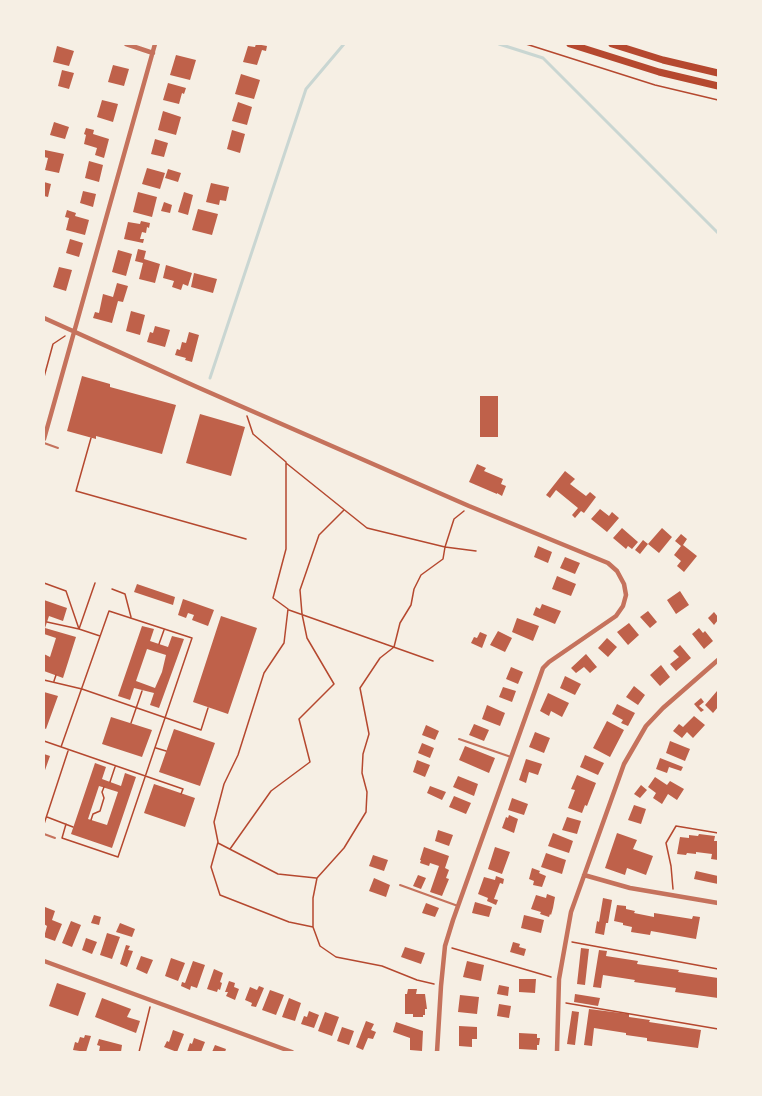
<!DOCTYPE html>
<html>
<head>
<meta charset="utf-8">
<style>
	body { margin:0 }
	#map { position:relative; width:762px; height:1096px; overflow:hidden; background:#f6efe4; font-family:Helvetica,sans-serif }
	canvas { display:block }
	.frame { position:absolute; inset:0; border:45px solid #f6efe4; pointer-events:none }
</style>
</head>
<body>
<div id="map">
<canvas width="762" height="1096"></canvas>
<div class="frame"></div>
</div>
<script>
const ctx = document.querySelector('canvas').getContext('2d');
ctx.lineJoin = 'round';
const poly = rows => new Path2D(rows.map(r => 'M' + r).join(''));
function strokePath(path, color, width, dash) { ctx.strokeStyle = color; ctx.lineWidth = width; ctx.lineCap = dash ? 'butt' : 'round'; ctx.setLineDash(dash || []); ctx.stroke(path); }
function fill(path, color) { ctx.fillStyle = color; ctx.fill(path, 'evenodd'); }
strokePath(poly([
	[499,44,543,58,718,233],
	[210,378,306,89,344,44]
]), '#c9d6d2', 3);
fill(poly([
	[256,44,267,46,266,51,262,50,257,65,243,62,248,46,255,47],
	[57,46,74,51,69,66,53,62],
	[176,55,196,60,190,80,170,75],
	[113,65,129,69,124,86,108,82],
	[62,70,74,73,69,89,58,86],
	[241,74,260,80,254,99,235,94],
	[168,83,186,88,184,94,182,93,179,104,163,100],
	[102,100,118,104,113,122,97,117],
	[238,102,252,107,247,125,232,121],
	[163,111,181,117,176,135,158,130],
	[54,122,69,127,65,139,50,135],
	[86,128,94,130,93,134,109,139,104,158,95,155,97,148,84,144,86,135,84,134],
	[232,130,245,134,240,153,227,149],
	[155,139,168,143,164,157,151,154],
	[45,150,64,154,59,173,45,170,48,158,44,157],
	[89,161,103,165,99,182,85,178],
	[147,168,165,173,160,189,142,184],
	[168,169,181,173,178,182,165,178],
	[44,182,51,184,48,197,44,196],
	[211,183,229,187,226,201,220,200,219,205,206,202],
	[83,191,96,194,93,207,80,203],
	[138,192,157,197,152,217,133,212],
	[184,192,193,195,188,215,178,212],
	[164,202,172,205,170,213,161,211],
	[198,209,218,214,212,235,192,230],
	[67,210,76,213,75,216,89,220,85,235,66,230,69,218,65,217],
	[141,221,150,223,149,228,147,227,146,233,142,232,140,239,144,239,143,243,124,239,128,222,140,224],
	[70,239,83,243,79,257,66,253],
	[138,249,146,251,144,259,160,264,155,283,139,279,143,263,135,261],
	[118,250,132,254,126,276,112,272],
	[166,265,192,273,188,286,183,284,181,290,172,287,174,281,163,278],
	[59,267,72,270,66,291,53,287],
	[194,273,217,279,213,293,191,287],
	[117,283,128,286,123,302,118,301,112,323,93,318,95,312,99,313,103,294,113,297],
	[131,311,145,315,140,335,126,331],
	[155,326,170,330,165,347,147,342,150,332,153,333],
	[189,332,199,335,192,362,185,360,186,358,175,355,177,349,180,350,182,342,186,343],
	[82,376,110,384,110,387,176,405,162,454,96,436,96,439,67,431],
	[480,396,498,396,498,437,480,437],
	[200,414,245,427,231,476,186,463],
	[477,464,486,468,484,471,503,479,501,484,506,486,502,496,497,493,497,494,469,482],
	[565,471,575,479,570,484,586,496,590,492,596,497,584,513,581,511,575,518,572,515,578,508,556,490,550,498,546,495],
	[600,509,609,516,612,512,619,518,607,532,591,519],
	[622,528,638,542,632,549,628,546,626,549,613,538],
	[662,528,672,537,659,553,648,544],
	[681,534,687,539,683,545,697,556,684,572,677,566,681,561,674,555,681,546,675,541],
	[643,540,648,544,640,554,635,550],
	[538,546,552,552,548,563,534,557],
	[565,557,580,563,575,574,560,568],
	[557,576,576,584,571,596,552,589],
	[137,584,175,597,173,605,134,592],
	[680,591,689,605,676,614,667,600],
	[183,599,214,610,208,626,192,620,194,615,188,613,186,618,178,615],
	[44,600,67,608,63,621,49,616,45,628,76,637,63,678,44,671,44,654,50,657,56,638,44,634],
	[542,604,561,611,555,624,533,615,536,607,540,609],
	[648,611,657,622,650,628,640,617],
	[714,612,718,617,718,620,714,625,708,618],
	[221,616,257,628,228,714,193,702],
	[517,618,539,626,533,641,512,632],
	[629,623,639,635,628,645,617,632],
	[142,626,154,629,150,641,168,647,172,636,184,639,159,708,150,705,154,693,134,688,130,700,118,696],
	[147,649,166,655,162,672,155,688,136,681],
	[699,628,703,633,705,631,713,641,704,649,692,634],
	[498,631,512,638,505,652,490,645],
	[480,632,487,635,482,648,471,643,474,637,477,638],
	[607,638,617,647,608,657,598,648],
	[680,645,691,658,676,671,670,664,679,657,673,651],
	[586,654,597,667,590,673,584,667,576,673,571,668],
	[661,665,670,677,660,686,650,675],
	[511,667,523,672,518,684,506,679],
	[565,676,581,684,575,695,560,688],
	[634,686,645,695,638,705,626,697],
	[503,687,516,691,512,702,499,697],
	[717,691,718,707,713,713,705,705],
	[44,692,58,696,46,729,44,728],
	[548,693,569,703,562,717,551,711,549,716,540,711],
	[701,698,704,702,699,706,704,710,701,712,694,704],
	[617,704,635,713,628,726,621,723,623,720,612,714],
	[487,705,505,713,500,726,482,719],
	[694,716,705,725,693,738,687,732,682,738,673,731,679,724,683,727],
	[111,717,152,730,142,757,102,744],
	[607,721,624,730,610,757,593,748],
	[474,724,489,730,484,741,469,735],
	[426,725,439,731,435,740,422,735],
	[174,729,215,743,200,786,159,772],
	[535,732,550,738,544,753,529,747],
	[670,741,690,749,685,761,666,753],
	[422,743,434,748,430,758,418,753],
	[465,746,495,758,489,773,459,760],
	[44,754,50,756,44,773],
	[585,755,604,763,598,775,580,767],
	[660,758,683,767,681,771,669,767,667,773,656,769],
	[526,759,542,764,538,775,529,772,526,783,519,780],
	[417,760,430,765,425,777,413,772],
	[95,763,106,767,102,779,121,786,125,773,136,777,112,848,71,834],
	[99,786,118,792,107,825,88,819],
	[577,775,596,783,587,806,585,805,582,813,568,808,575,790,571,789],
	[458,776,478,784,474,796,453,787],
	[655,777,667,785,670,781,684,789,677,800,668,794,662,804,653,798,656,793,648,787],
	[154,784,195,798,185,827,144,813],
	[641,785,647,790,640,798,634,794],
	[430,786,446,792,442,800,427,793],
	[454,796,471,803,466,814,449,807],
	[512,798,528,804,524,815,508,810],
	[634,805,646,809,641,824,628,820],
	[509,815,518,819,514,833,502,828,506,817,508,818],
	[567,817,581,821,577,834,562,830],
	[438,830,453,835,449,846,435,841],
	[553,833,573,841,569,853,548,846],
	[617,833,637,840,633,849,653,856,646,875,627,868,625,875,605,868],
	[699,834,715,836,714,841,718,841,718,860,711,859,712,854,696,852,696,854,687,853,686,855,677,854,680,837,689,838,689,835,698,836],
	[424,847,449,856,445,868,449,870,446,878,449,879,442,896,430,892,439,866,430,863,429,866,420,863,421,860,420,860],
	[495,847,510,852,502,874,488,869],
	[546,853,566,860,562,874,541,867],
	[373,855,388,860,384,871,369,866],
	[532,868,540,871,539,873,546,876,542,887,533,885,534,881,529,879],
	[696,871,718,876,718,884,694,879],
	[418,875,426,878,421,889,413,886],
	[496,876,504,879,503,884,500,883,494,899,498,900,496,905,487,901,488,898,478,894,484,877,495,880],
	[374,878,390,885,386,897,369,891],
	[547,894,555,897,553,908,551,915,550,914,549,917,540,914,541,912,531,909,536,895,546,898],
	[603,898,612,900,608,923,606,923,604,935,595,933,597,921,599,922],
	[475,902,492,907,489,917,472,913],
	[426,903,439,908,435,917,422,913],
	[617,905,626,906,626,909,635,911,634,913,654,917,654,913,692,919,693,916,700,917,696,939,651,931,650,935,631,932,632,927,623,925,623,923,614,921],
	[45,907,55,911,52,920,62,924,55,941,44,937,47,926,44,924],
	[94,915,101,917,99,925,91,923],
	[524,915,544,920,541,933,521,928],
	[71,921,81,925,72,947,62,943],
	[120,923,135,929,132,937,116,932],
	[107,933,120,937,112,959,100,955],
	[86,938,97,942,92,954,82,950],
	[513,942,520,944,519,947,526,949,524,956,510,952],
	[126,945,130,946,128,950,133,951,127,967,120,964],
	[405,947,425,953,421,964,401,957],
	[581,948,589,949,585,985,577,984],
	[599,950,607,951,606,956,638,961,637,964,679,970,678,972,718,978,718,998,675,992,676,988,634,982,635,980,603,975,601,988,593,987],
	[141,956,153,960,147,974,136,969],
	[171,958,185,963,178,981,165,976],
	[193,961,205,965,197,988,191,986,190,990,181,986,182,982,185,983],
	[467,961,484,965,481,981,463,977],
	[214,969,223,973,220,982,222,983,220,990,218,989,217,992,207,989],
	[519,979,536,979,535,993,519,992],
	[229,981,235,983,234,987,239,989,235,1000,226,996,228,992,225,992],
	[57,983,86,993,78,1016,49,1006],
	[499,985,509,987,508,996,497,994],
	[259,986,264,988,256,1007,251,1006,252,1003,245,1000,250,987,257,990],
	[408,989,417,989,416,994,425,994,427,1009,425,1009,425,1015,423,1015,423,1017,413,1017,413,1014,405,1014,405,994,407,994],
	[270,990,284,995,276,1015,262,1010],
	[575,994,600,998,598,1006,574,1002],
	[460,995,479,997,477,1014,458,1012],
	[102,998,131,1009,127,1017,140,1021,136,1033,95,1017],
	[289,998,301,1003,295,1021,282,1017],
	[499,1004,511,1006,509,1018,497,1016],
	[589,1009,629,1014,629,1017,650,1020,649,1022,701,1030,698,1048,647,1041,647,1038,626,1035,626,1033,594,1028,592,1046,584,1045],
	[309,1011,319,1015,314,1028,301,1024,304,1016,307,1017],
	[572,1011,579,1012,575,1045,567,1044],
	[325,1012,339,1017,332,1036,318,1031],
	[366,1021,374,1024,371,1030,376,1032,373,1039,368,1038,363,1050,356,1047],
	[396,1022,423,1031,422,1051,410,1050,410,1038,393,1032],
	[459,1026,477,1027,477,1039,472,1039,472,1047,459,1046],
	[342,1027,354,1031,349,1045,337,1041],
	[173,1030,184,1034,177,1052,164,1047,167,1041,169,1042],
	[519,1033,537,1034,537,1038,540,1038,539,1045,537,1045,537,1050,519,1049],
	[85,1035,91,1036,86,1052,73,1050,75,1042,78,1043,80,1037,84,1038],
	[194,1038,205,1042,201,1052,187,1052,190,1043,192,1044],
	[99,1039,122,1045,121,1052,99,1052,100,1046,97,1045],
	[215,1045,226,1049,225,1052,212,1052]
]), '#bf614a');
strokePath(poly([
	[526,44,655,85,718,100],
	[44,377,53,344,65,336],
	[247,416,253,434,286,462,286,549,273,598,288,609,284,643,264,673,238,755,224,784,214,822,218,842,211,867,220,895,289,922,313,927],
	[91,438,76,491,246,539],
	[286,463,367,528,445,547,476,551],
	[44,583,66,591,79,629,100,636],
	[112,589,125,594,131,617],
	[289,610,433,661],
	[47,622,79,629,95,583],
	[159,644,164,630],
	[44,680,82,689,201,730,208,708],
	[54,681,56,675],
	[131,723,142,691],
	[44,741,183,789,181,794],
	[61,747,109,611,192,638,118,857,62,838,66,824],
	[156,748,166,751],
	[110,782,115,767],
	[47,817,73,827],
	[91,820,93,814,100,811,104,798,102,792,104,787],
	[44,824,68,751],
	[218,843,278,874,316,878],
	[230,849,271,791,310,762,299,719,334,684,307,638,302,614,300,590,319,535,344,510],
	[673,889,671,866,666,843,676,826,718,833],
	[572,942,718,969],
	[452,948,551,977],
	[434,984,417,980,382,966,336,957,320,946,313,927,313,898,317,878,344,848,366,812,367,792,362,773,363,754,369,734,360,688,380,658,394,647,400,623,411,605,414,589,421,575,443,559,445,547,454,519,464,511],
	[566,1003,718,1029],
	[139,1052,150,1007]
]), '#b5482f', 1.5);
strokePath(poly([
	[44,443,58,448],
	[459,739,511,757],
	[44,834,55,838],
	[400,885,458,906]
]), '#c5725c', 2);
strokePath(poly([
	[126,44,153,53],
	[44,318,197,387,469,506,608,563,617,571,624,584,626,595,623,606,616,616,549,662,543,668,453,920,445,946,441,986,437,1052],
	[44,439,155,44],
	[584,875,630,888,718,903],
	[44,961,292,1052],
	[557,1052,559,979,571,912,624,764,646,726,663,708,718,660]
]), '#c5725c', 4.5);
strokePath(poly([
	[570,44,659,72,718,86],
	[612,44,663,60,718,73]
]), '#b5482f', 7);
</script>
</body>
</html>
